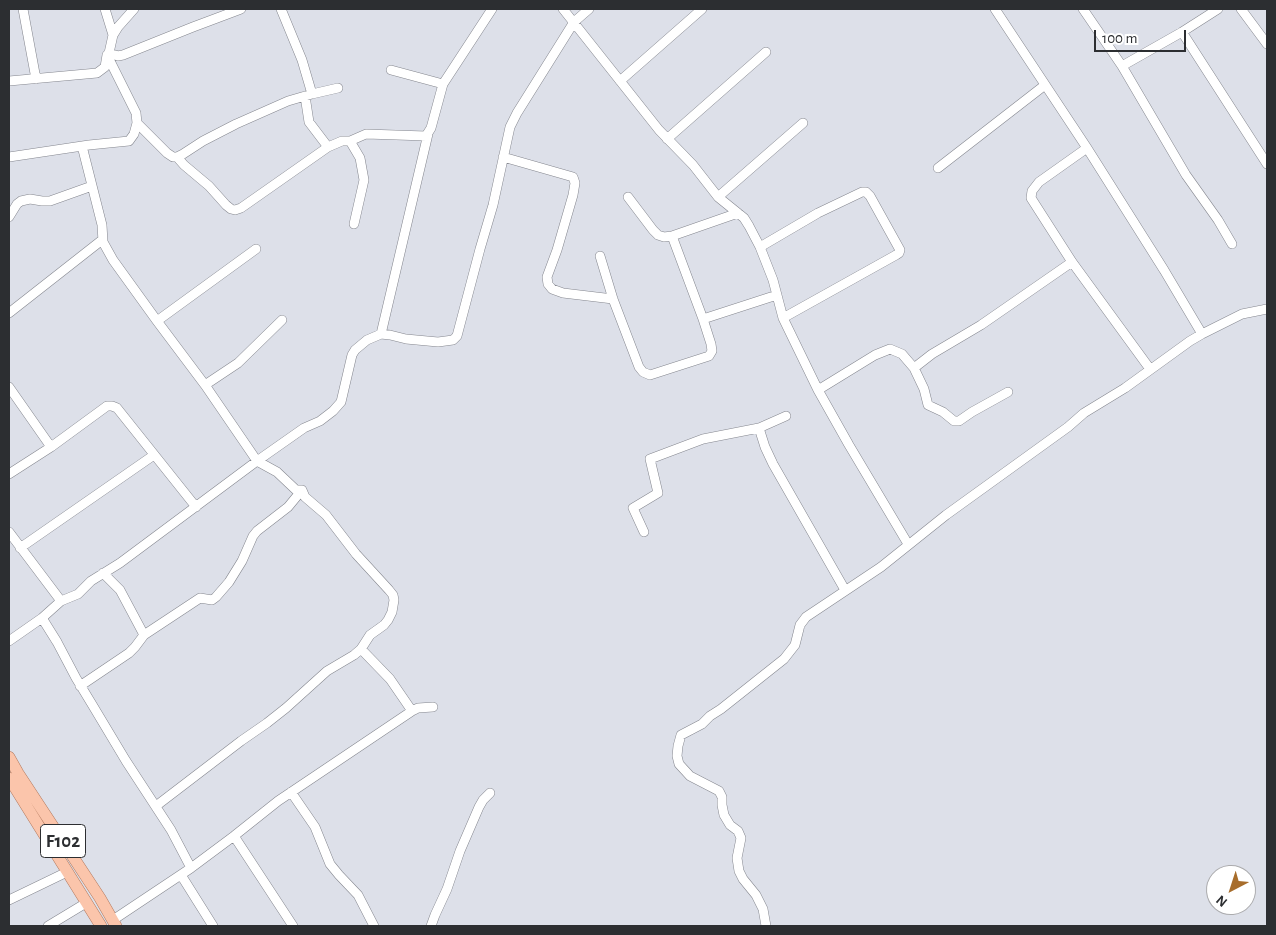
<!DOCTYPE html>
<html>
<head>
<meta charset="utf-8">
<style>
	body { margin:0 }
	#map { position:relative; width:1276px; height:935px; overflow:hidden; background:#dde0e9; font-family:"Alegreya Sans",sans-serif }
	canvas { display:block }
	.frame { position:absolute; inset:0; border:10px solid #2c2e31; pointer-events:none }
	.north { position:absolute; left:1206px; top:865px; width:50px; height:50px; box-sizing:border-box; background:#fff; border:1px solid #ababad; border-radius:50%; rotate:220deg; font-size:14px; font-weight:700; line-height:20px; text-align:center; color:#2c2e31 }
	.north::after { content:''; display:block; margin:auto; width:18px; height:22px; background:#a76d2c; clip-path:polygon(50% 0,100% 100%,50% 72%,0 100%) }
	.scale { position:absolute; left:1094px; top:30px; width:92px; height:22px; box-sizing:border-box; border:2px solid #2c2e31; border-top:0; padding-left:6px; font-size:15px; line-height:18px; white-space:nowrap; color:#2c2e31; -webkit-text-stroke:4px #fff; paint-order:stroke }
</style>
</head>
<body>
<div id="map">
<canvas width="1276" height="935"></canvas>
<div class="frame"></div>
<div class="north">N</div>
<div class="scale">100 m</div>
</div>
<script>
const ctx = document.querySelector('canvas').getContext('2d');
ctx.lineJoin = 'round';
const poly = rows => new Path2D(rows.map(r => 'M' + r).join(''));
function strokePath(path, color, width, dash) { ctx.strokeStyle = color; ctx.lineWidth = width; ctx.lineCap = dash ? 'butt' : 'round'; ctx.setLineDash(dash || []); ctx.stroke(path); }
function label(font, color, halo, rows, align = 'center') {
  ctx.font = font + ' "Alegreya Sans",sans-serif'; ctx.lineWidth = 4; ctx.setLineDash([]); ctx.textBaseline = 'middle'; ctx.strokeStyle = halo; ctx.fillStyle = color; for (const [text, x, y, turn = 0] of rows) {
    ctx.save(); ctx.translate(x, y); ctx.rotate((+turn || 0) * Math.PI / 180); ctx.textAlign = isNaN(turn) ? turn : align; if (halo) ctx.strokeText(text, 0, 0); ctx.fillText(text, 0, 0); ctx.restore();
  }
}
const minor = poly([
	[23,9,36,79],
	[105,9,113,35],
	[281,9,302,60,312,94],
	[563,9,659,130,693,165,718,197,744,218,749,226,760,247,773,280,783,318,818,390,849,445,908,544],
	[995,9,1087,148,1164,270,1202,334],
	[1083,9,1122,66,1186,175,1218,220,1232,244],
	[1241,9,1267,44],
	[1182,32,1267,164],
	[109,53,118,56,123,55,193,27,241,9],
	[1122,66,1182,32,1218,9],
	[391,70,443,84],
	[9,81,97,73,105,67,107,55,109,53,113,35,118,27,134,9],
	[620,81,702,9],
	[305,96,309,122,328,147],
	[137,123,167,153,173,157,177,157,183,154,203,141,236,124,288,101,312,94,338,88],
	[667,139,766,52],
	[350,141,360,158,364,180,354,224],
	[82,146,102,225,103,242,113,260,157,321,205,385,257,461,277,472,296,490,302,490,305,497,326,515,356,554,389,590,393,595,394,600,392,612,388,620,384,625,370,635,361,649,354,655,327,671,286,708,267,723,241,741,156,806],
	[1087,148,1039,182,1032,191,1031,198,1072,262,1150,369],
	[9,157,89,145,129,141,134,134,137,123,136,113,107,55],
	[177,157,184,165,209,186,226,205,231,209,235,210,241,208,328,147,342,141,350,141,366,134,426,136,431,128,443,84,492,9],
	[503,157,573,177,575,183,573,195,557,250,547,277,548,284,552,289,563,293,613,299],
	[938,168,1045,85],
	[628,197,653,230,658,235,664,237,672,236],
	[718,197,803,123],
	[9,217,17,204,21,201,30,199,42,201,50,201,92,186],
	[760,247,818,213,862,192,866,192,870,196,900,250,899,253,896,255,783,318],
	[600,256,613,299,639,367,643,372,650,375,709,356,712,351,711,344,703,319,672,236,738,213],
	[9,313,102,240],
	[703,319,777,295],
	[157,321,256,249],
	[381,334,428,134],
	[914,368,932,354,981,325,1072,262],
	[205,385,238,363,282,320],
	[9,387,51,447],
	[818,390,875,355,890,349,902,354,914,368,924,389,928,405,943,412,954,421,959,421,972,412,1008,392],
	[759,428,765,447,773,464,845,590],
	[9,474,51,447,107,406,112,406,117,408,196,507],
	[9,532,61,601],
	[644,532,633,508,658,493,650,459,703,439,759,428,786,416],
	[20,548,154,455],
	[103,573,120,590,144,635],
	[42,618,57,642,76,678,93,706,126,761,171,830,191,868],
	[9,641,42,618,61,601,78,594,91,581,120,563,257,461,304,428,320,421,333,411,341,402,352,355,355,350,367,340,381,334,390,335,406,339,438,342,453,340,457,336,480,249,493,205,510,127,517,113,574,22,589,9],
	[361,649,390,679,412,711],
	[80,686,129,653,135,647,144,635,200,598,212,600,216,597,229,582,242,561,253,536,257,531,288,507,302,490],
	[291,792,315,827,330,864,339,875,358,895,374,926],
	[234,836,293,926],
	[181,875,213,926],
	[9,900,67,872],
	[113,920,191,868,234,836,278,801,412,711,418,708,433,707],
	[48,926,86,903],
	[431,926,435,915,447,889,460,851,479,807,483,800,490,793],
	[766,926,763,909,756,895,743,879,739,871,737,858,741,838,738,831,730,825,724,815,722,805,722,797,719,791,690,776,679,764,677,756,678,746,681,735,702,724,710,716,721,709,784,659,795,645,800,625,806,617,881,567,946,515,1068,427,1084,413,1125,388,1190,341,1202,334,1242,314,1267,309]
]);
const major = poly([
	[9,757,18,773,100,898,116,926],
	[9,778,101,926]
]);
strokePath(minor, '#84868e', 10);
strokePath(major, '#b1775c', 12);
strokePath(minor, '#fff', 9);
strokePath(major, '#fbc5ab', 11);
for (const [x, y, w] of [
	[63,841,45]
]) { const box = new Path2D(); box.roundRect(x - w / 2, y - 16.5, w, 33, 4); ctx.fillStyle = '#fff'; ctx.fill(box); strokePath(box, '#2c2e31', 1); }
label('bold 19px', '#2c2e31', null, [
	["F102",63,841]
]);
</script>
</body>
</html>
